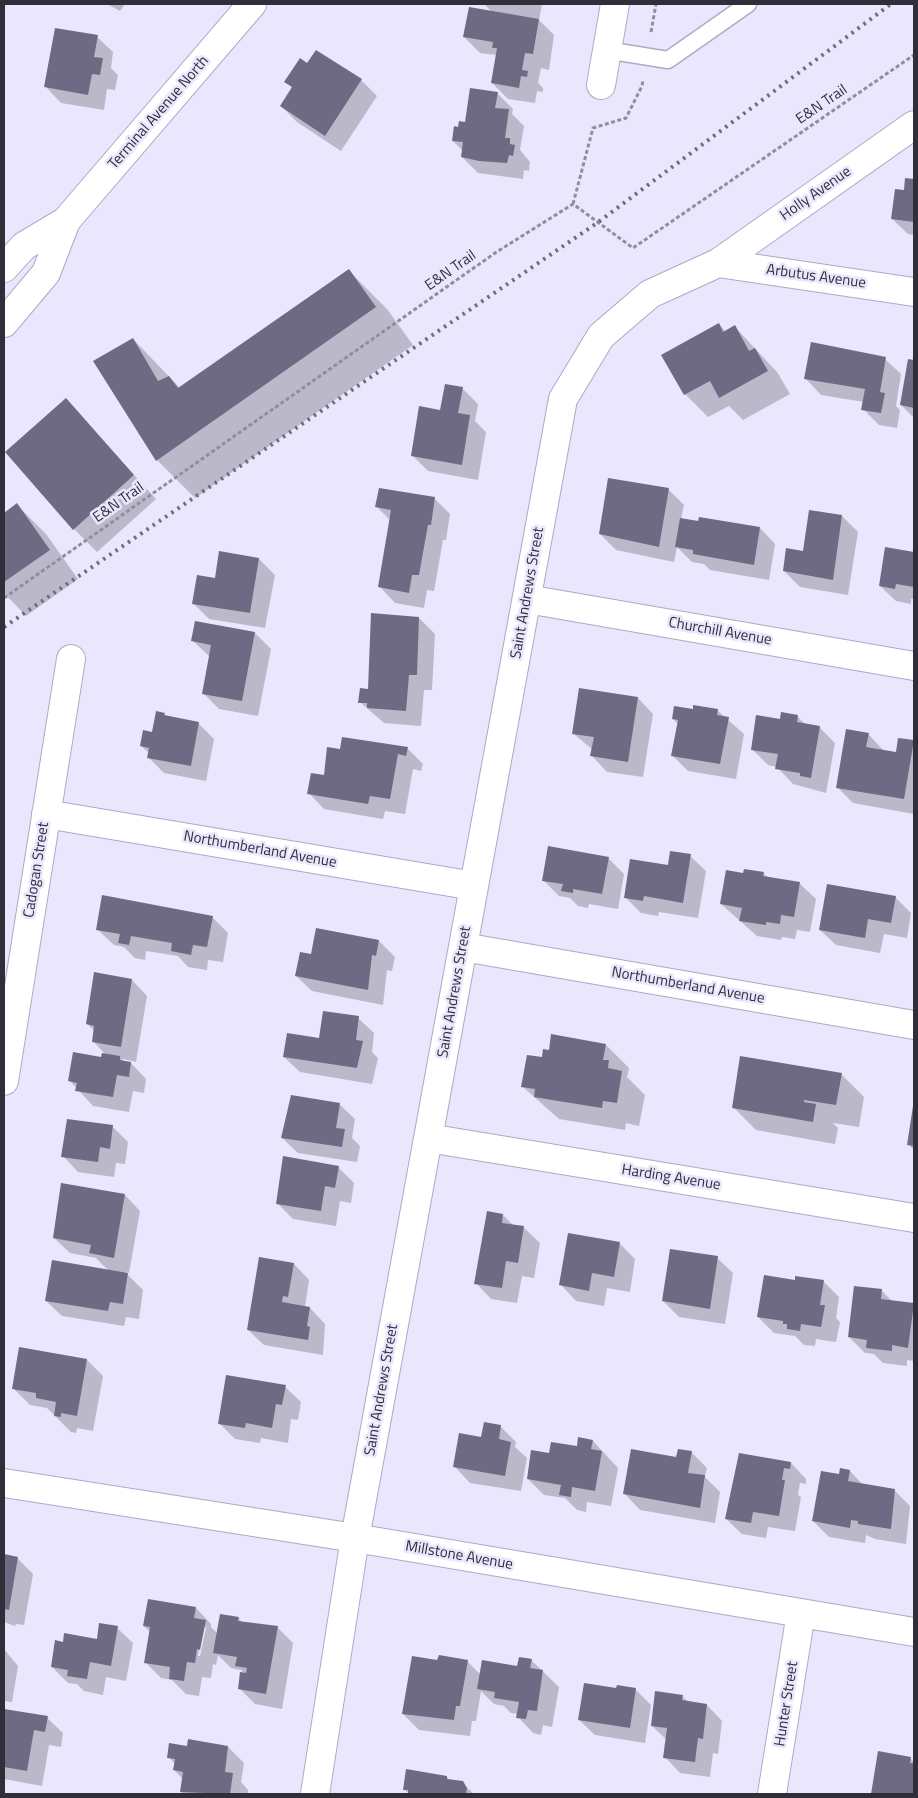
<!DOCTYPE html>
<html>
<head>
<meta charset="utf-8">
<style>
	body { margin:0 }
	#map { position:relative; width:918px; height:1798px; overflow:hidden; background:#eae6fd; font-family:"Titillium Web",sans-serif }
	canvas { display:block }
	.frame { position:absolute; inset:0; border:5px solid #302e39; pointer-events:none }
</style>
</head>
<body>
<div id="map">
<canvas width="918" height="1798"></canvas>
<div class="frame"></div>
</div>
<script>
const ctx = document.querySelector('canvas').getContext('2d');
ctx.lineJoin = 'round';
function fill(path, color) { ctx.fillStyle = color; ctx.fill(path, 'evenodd'); }
const poly = rows => new Path2D(rows.map(r => 'M' + r).join(''));
function strokePath(path, color, width, dash) { ctx.strokeStyle = color; ctx.lineWidth = width; ctx.lineCap = dash ? 'butt' : 'round'; ctx.setLineDash(dash || []); ctx.stroke(path); }
function label(font, color, halo, rows, align = 'center') {
  ctx.font = font + ' "Titillium Web",sans-serif'; ctx.lineWidth = 5; ctx.setLineDash([]); ctx.textBaseline = 'middle'; ctx.strokeStyle = halo; ctx.fillStyle = color; for (const [text, x, y, turn = 0] of rows) {
    ctx.save(); ctx.translate(x, y); ctx.rotate((+turn || 0) * Math.PI / 180); ctx.textAlign = isNaN(turn) ? turn : align; if (halo) ctx.strokeText(text, 0, 0); ctx.fillText(text, 0, 0); ctx.restore();
  }
}
fill(poly([
	[107,4,125,4,120,11],
	[484,4,542,4,539,20,554,35,549,70,541,68,538,83,543,88,543,92,537,91,535,103,508,99,492,83,497,55,480,53,464,37,492,12],
	[97,37,113,52,111,68,118,75,115,90,107,89,104,110,61,103,46,87],
	[308,65,361,80,377,96,341,151,297,122,281,106,293,88,286,82],
	[497,93,513,109,512,114,524,126,520,150,530,162,529,171,524,170,523,179,478,173,462,157,463,151,453,141,459,128],
	[906,179,914,180,914,235,908,234,892,219,905,192],
	[348,270,387,309,413,345,195,498,157,460,133,339,180,388],
	[719,324,726,332,735,327,777,372,790,394,743,420,729,406,708,417,685,394],
	[885,359,901,374,896,406,900,410,897,428,879,425,863,409,864,402,821,395,806,379],
	[909,361,914,362,914,418,901,405],
	[462,388,478,404,475,421,486,432,478,480,428,471,412,455,441,412],
	[66,400,156,499,97,552,74,529],
	[668,489,684,505,681,519,760,528,775,544,769,580,710,570,704,564,692,562,677,547,674,562,616,550,600,534],
	[435,499,450,514,446,540,443,540,434,591,427,590,424,608,395,603,380,587,391,521,377,507],
	[17,505,46,534,78,579,26,616,4,593,4,514],
	[842,516,858,532,848,595,800,587,784,571],
	[886,548,914,553,914,599,911,599,911,604,896,601,880,586],
	[259,559,275,575,265,628,209,619,193,603,216,579],
	[419,618,435,634,432,690,424,690,421,726,384,723,360,702],
	[196,622,255,633,271,649,258,716,219,709,203,693,210,657,192,640],
	[638,698,653,714,643,777,607,772,592,756,593,750,574,734],
	[717,710,744,734,736,779,688,771,673,756,678,724,673,719,694,711],
	[164,714,168,718,198,723,214,739,206,781,164,773,148,757,149,753,141,746,153,733],
	[797,716,806,725,819,727,835,743,826,793,793,784,777,767,768,765,752,749,781,721],
	[868,734,884,751,898,753,900,739,914,742,914,814,853,803,837,787],
	[407,748,423,764,421,771,413,769,405,814,385,811,383,819,324,809,309,793,326,777,342,750],
	[690,856,706,871,698,918,659,912,658,916,641,913,625,897,669,867],
	[608,858,624,874,618,909,589,904,588,908,578,906,570,898,559,896,543,880],
	[763,873,769,878,800,884,816,899,810,932,797,930,795,939,782,937,781,940,757,936,721,904,745,874],
	[895,897,911,913,907,938,884,934,880,953,836,945,820,930],
	[212,917,228,933,223,962,208,960,207,970,188,967,178,956,146,951,145,960,135,958,124,947,114,945,98,930],
	[317,929,379,941,395,957,392,971,387,970,383,1005,312,991,296,976,312,956],
	[132,980,147,996,136,1062,123,1059,122,1062,131,1063,146,1079,144,1093,133,1091,129,1112,93,1106,70,1081,106,1055,93,1041,95,1031,87,1024],
	[358,1018,374,1033,372,1052,378,1058,372,1084,300,1072,284,1057],
	[606,1045,629,1068,627,1077,645,1095,639,1126,626,1123,625,1130,559,1119,523,1087,543,1058],
	[841,1074,864,1097,859,1127,833,1123,838,1128,835,1144,756,1130,733,1107],
	[339,1104,355,1119,352,1138,360,1146,357,1162,298,1153,282,1138],
	[914,1109,914,1150,908,1144],
	[112,1126,128,1142,125,1164,116,1163,114,1177,78,1172,63,1156],
	[338,1167,354,1183,351,1203,340,1201,336,1226,293,1219,277,1203],
	[125,1195,140,1211,129,1273,125,1272,143,1290,139,1319,126,1317,124,1326,62,1316,46,1301,109,1271,96,1258,70,1253,54,1238],
	[503,1215,514,1226,524,1228,540,1243,534,1278,522,1276,517,1303,491,1299,476,1283],
	[620,1244,635,1259,630,1292,607,1288,604,1306,576,1301,561,1285],
	[717,1258,733,1273,725,1324,679,1317,663,1301],
	[294,1264,309,1280,305,1307,310,1308,325,1324,323,1355,264,1345,248,1330],
	[823,1281,839,1297,836,1318,840,1322,836,1342,816,1339,815,1346,804,1345,795,1336,774,1333,758,1317],
	[881,1290,893,1302,914,1305,914,1361,907,1360,907,1366,883,1363,874,1354,865,1353,849,1337],
	[20,1349,87,1360,103,1376,93,1431,77,1428,76,1433,71,1432,47,1408,30,1405,14,1389],
	[285,1387,301,1402,298,1420,291,1419,288,1443,261,1438,260,1443,235,1439,219,1423],
	[500,1426,516,1442,515,1447,527,1458,521,1491,470,1483,455,1467,482,1438],
	[593,1441,618,1468,611,1506,587,1502,586,1512,577,1510,565,1498,544,1495,528,1479],
	[691,1452,707,1468,705,1477,720,1492,715,1523,640,1510,625,1494,677,1458],
	[740,1454,791,1463,806,1479,806,1484,800,1483,798,1495,801,1497,795,1531,768,1527,766,1538,742,1534,726,1519],
	[850,1471,863,1485,894,1490,910,1506,906,1544,875,1539,866,1535,865,1543,829,1537,813,1521,840,1476],
	[4,1556,17,1558,33,1574,24,1625,16,1624,15,1626,4,1622],
	[196,1608,211,1624,211,1627,218,1634,238,1618,243,1623,277,1627,293,1643,282,1709,255,1704,239,1688,245,1675,241,1670,231,1668,218,1655,216,1665,213,1664,211,1678,202,1677,199,1696,186,1694,172,1680,161,1678,145,1662,150,1632,144,1626],
	[203,1626,206,1628,200,1656,198,1656],
	[117,1628,133,1643,126,1681,106,1677,103,1695,84,1691,77,1684,68,1683,52,1667,64,1643,98,1640],
	[4,1649,18,1666,12,1702,4,1701],
	[531,1660,559,1687,552,1727,543,1725,541,1735,533,1733,518,1717,518,1714,511,1713,504,1706,494,1704,481,1691,476,1721,472,1721,470,1736,419,1730,403,1714,438,1662,468,1662,480,1674,518,1667],
	[635,1689,651,1705,645,1743,595,1735,579,1720,617,1690],
	[682,1696,688,1702,707,1705,722,1721,718,1754,713,1753,710,1777,680,1773,665,1757,667,1740,652,1726],
	[4,1710,47,1718,63,1733,61,1747,49,1745,42,1786,4,1779],
	[188,1747,228,1747,244,1763,241,1782,248,1790,248,1794,184,1794,181,1792,183,1779,174,1770,175,1764,169,1757],
	[879,1752,910,1758,914,1762,914,1794,872,1794],
	[447,1777,450,1781,462,1783,474,1794,409,1794,404,1789]
]), '#0003');
fill(poly([
	[469,7,539,19,533,54,525,53,522,70,528,71,527,77,521,76,519,88,491,83,497,48,492,48,493,42,463,37],
	[55,28,98,35,94,57,103,58,100,75,92,74,88,95,44,87],
	[316,50,362,79,325,136,280,106,292,87,284,82,300,58,307,63],
	[470,88,498,92,495,108,509,109,505,138,510,138,510,144,515,145,513,156,509,155,507,163,479,161,461,157,463,142,452,141,454,126,458,127,459,121,465,122],
	[905,178,914,179,914,222,891,219,895,189,904,190],
	[349,269,376,307,156,461,93,361,133,338,158,381,169,376,178,388],
	[719,323,723,332,735,325,749,351,755,348,768,371,719,398,710,381,684,395,661,355],
	[811,342,886,357,880,392,885,393,881,413,861,410,865,389,804,379],
	[908,359,914,360,914,408,900,405],
	[445,384,463,387,458,413,470,415,462,465,411,456,419,406,440,410],
	[66,398,134,475,73,530,5,452],
	[608,478,669,488,659,547,599,534],
	[379,488,435,497,431,525,428,525,419,575,412,575,409,593,378,587,391,510,375,507],
	[17,503,50,550,4,582,4,513],
	[809,510,842,515,833,580,783,571,786,548,803,551],
	[699,517,760,527,754,565,693,554,693,550,675,547,680,518,698,521],
	[885,547,914,552,914,587,896,584,895,589,879,586],
	[219,551,259,558,250,613,192,604,197,575,215,578],
	[371,613,419,617,417,675,409,675,406,711,367,708,367,703,358,703,360,688,368,689],
	[195,621,255,632,242,701,202,694,211,645,191,641],
	[579,688,638,697,628,762,590,756,594,737,572,734],
	[693,705,718,709,717,715,729,717,720,764,671,756,678,720,672,719,674,706,693,709],
	[156,711,165,713,164,715,199,722,191,766,147,758,149,748,140,746,143,730,152,732],
	[781,712,798,715,797,722,820,726,811,778,800,776,800,773,775,769,778,754,751,750,756,715,780,719],
	[846,729,869,733,866,747,896,752,898,738,914,740,904,799,836,788],
	[342,737,408,747,406,756,398,754,390,799,370,796,368,804,307,794,311,773,324,775,327,747,340,749],
	[548,846,609,857,602,894,573,889,573,893,561,891,563,884,542,881],
	[670,851,691,854,683,903,644,896,643,901,624,898,630,859,668,865],
	[744,869,764,872,763,876,800,882,794,917,781,915,780,924,766,922,766,925,739,921,742,908,720,904,726,870,743,873],
	[827,884,896,896,891,923,868,919,865,938,819,930],
	[102,895,213,916,207,947,193,945,191,955,171,951,172,943,131,936,129,945,118,943,120,934,96,930],
	[316,928,379,940,376,956,372,955,368,990,295,976,300,952,311,954],
	[94,972,132,979,121,1047,92,1042,94,1026,86,1024],
	[323,1011,359,1016,356,1040,363,1041,357,1068,283,1057,287,1033,319,1038],
	[551,1034,606,1044,603,1060,609,1060,608,1068,622,1071,617,1103,603,1101,602,1108,552,1100,534,1097,535,1089,521,1087,527,1055,542,1057,543,1049,549,1050],
	[73,1052,101,1057,102,1053,120,1056,120,1060,131,1062,129,1077,117,1075,113,1097,75,1091,77,1083,68,1081],
	[740,1056,842,1073,836,1105,804,1100,804,1102,816,1104,813,1122,732,1108],
	[291,1095,340,1103,336,1128,345,1129,342,1147,281,1138],
	[913,1106,914,1106,914,1146,907,1145],
	[67,1119,113,1125,110,1149,100,1147,98,1162,61,1157],
	[283,1156,339,1166,335,1188,325,1186,321,1211,276,1204],
	[61,1183,125,1194,114,1258,89,1253,91,1245,53,1238],
	[487,1211,503,1214,502,1223,524,1226,518,1263,506,1261,502,1288,474,1284],
	[568,1233,620,1242,614,1277,592,1273,589,1291,559,1285],
	[670,1249,718,1256,710,1309,662,1301],
	[259,1257,294,1263,288,1297,283,1296,282,1302,310,1307,307,1326,310,1327,308,1340,247,1330],
	[52,1260,128,1273,123,1304,110,1302,108,1311,45,1301],
	[764,1275,795,1280,795,1276,824,1280,820,1305,825,1305,821,1327,801,1324,800,1331,787,1329,787,1324,783,1324,783,1321,757,1317],
	[854,1286,882,1289,881,1299,914,1303,908,1348,892,1345,892,1351,866,1348,867,1340,848,1337],
	[19,1347,87,1359,77,1416,61,1413,61,1417,54,1416,56,1402,36,1398,36,1393,12,1389],
	[226,1375,286,1385,282,1405,276,1404,272,1428,246,1423,245,1428,218,1424],
	[484,1422,501,1425,499,1439,511,1442,505,1476,453,1467,459,1433,481,1437],
	[578,1437,593,1440,591,1449,602,1451,595,1491,572,1487,571,1497,559,1495,561,1485,527,1479,531,1450,549,1453,551,1442,577,1446],
	[631,1449,676,1457,678,1449,692,1451,688,1473,705,1475,700,1508,623,1494],
	[739,1453,791,1462,790,1469,784,1468,782,1480,785,1480,779,1516,753,1512,751,1523,725,1519],
	[840,1468,850,1470,848,1481,895,1489,891,1529,858,1524,858,1521,851,1520,850,1528,812,1521,821,1471,839,1474],
	[4,1554,18,1557,9,1610,4,1609],
	[148,1599,196,1607,194,1618,206,1620,200,1650,197,1649,195,1663,187,1662,184,1681,169,1679,170,1667,144,1663,150,1627,143,1626],
	[220,1614,239,1617,238,1621,278,1626,266,1694,238,1689,240,1672,246,1673,247,1668,235,1666,237,1657,213,1653],
	[99,1623,118,1626,111,1666,90,1662,87,1679,67,1676,68,1670,51,1667,55,1640,63,1642,64,1633,97,1639],
	[439,1655,468,1660,460,1706,456,1706,454,1720,402,1714,412,1656,437,1660],
	[519,1657,532,1659,530,1668,543,1670,537,1711,528,1710,526,1719,516,1718,519,1702,494,1698,495,1692,477,1689,482,1660,517,1666],
	[584,1683,616,1688,617,1685,636,1688,630,1728,578,1720],
	[655,1691,683,1695,682,1700,707,1704,703,1739,698,1738,695,1762,663,1758,667,1728,651,1726],
	[4,1709,48,1716,45,1732,34,1730,27,1771,4,1767],
	[188,1739,228,1746,225,1772,233,1773,230,1794,180,1792,183,1772,173,1770,175,1759,167,1758,169,1743,187,1746],
	[878,1751,911,1757,910,1763,914,1763,914,1794,871,1794],
	[406,1769,447,1776,447,1779,463,1781,467,1788,466,1794,408,1794,408,1790,403,1790]
]), '#6e6a83');
const service = poly([
	[606,50,668,60,748,4]
]);
const minor = poly([
	[601,85,615,4],
	[718,263,914,292],
	[527,599,914,666],
	[46,814,474,886],
	[463,947,914,1025],
	[4,1081,71,659],
	[428,1138,914,1218],
	[4,1483,355,1538,914,1632],
	[315,1794,355,1538,563,399,601,336,650,294,718,263,914,125],
	[772,1794,801,1613]
]);
const primary = poly([
	[4,268,24,246,66,221,71,215,252,4],
	[4,323,46,273,66,221]
]);
strokePath(service, '#aea9c5', 19);
strokePath(minor, '#aea9c5', 30);
strokePath(primary, '#aea9c5', 30);
strokePath(poly([
	[651,32,656,4],
	[573,204,593,128,626,118,642,86,643,80],
	[4,598,495,253,573,204,633,248,914,55]
]), '#908d9e', 3, [4, 2.5]);
strokePath(service, '#fff', 16);
strokePath(minor, '#fff', 28);
strokePath(primary, '#fff', 28);
strokePath(poly([
	[4,627,597,223,891,4]
]), '#6f6c7b', 4, [2.5, 5]);
label('15px', '#302e39', '#eae6fd', [
	["E&N Trail",822,105,-34],
	["Terminal Avenue North",159,113,-49],
	["Holly Avenue",816,194,-35],
	["E&N Trail",451,271,-35],
	["Arbutus Avenue",816,277,8],
	["E&N Trail",119,503,-35],
	["Saint Andrews Street",528,593,-80],
	["Churchill Avenue",720,632,10],
	["Northumberland Avenue",260,850,10],
	["Cadogan Street",37,870,-81],
	["Northumberland Avenue",688,986,10],
	["Saint Andrews Street",455,992,-80],
	["Harding Avenue",671,1178,9],
	["Saint Andrews Street",382,1390,-80],
	["Millstone Avenue",459,1556,10],
	["Hunter Street",787,1704,-81]
]);
</script>
</body>
</html>
